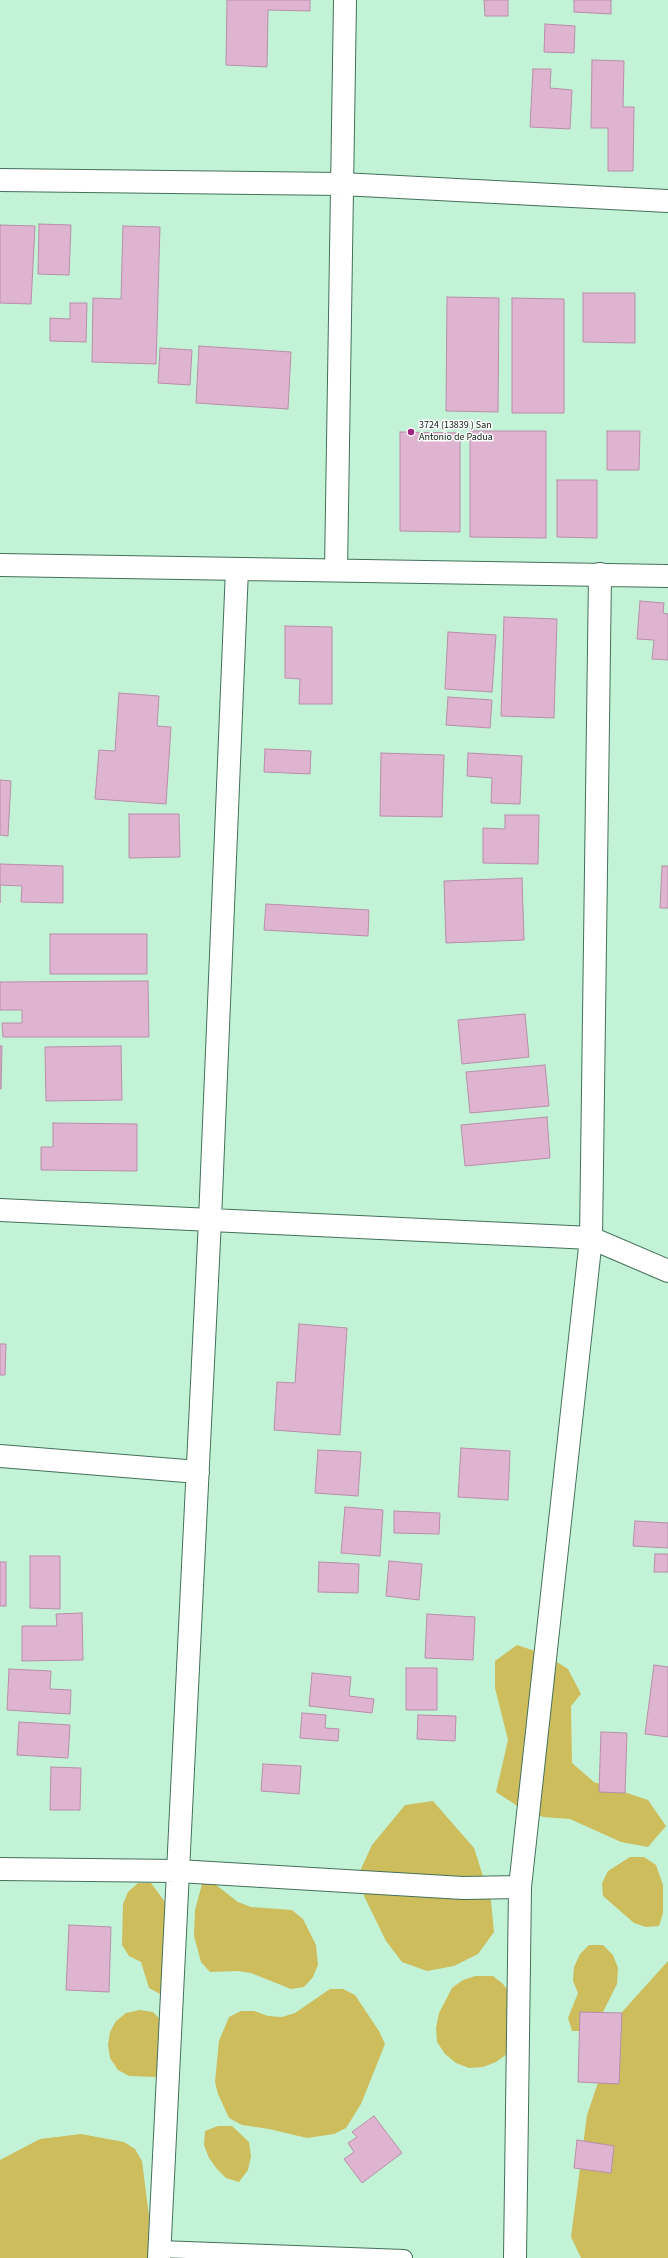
<!DOCTYPE html>
<html>
<head>
<meta charset="utf-8">
<style>
	body { margin:0 }
	canvas { display:block; background:#c3f3d7 }
</style>
</head>
<body>
<canvas width="668" height="2258"></canvas>
<script>
const ctx = document.querySelector('canvas').getContext('2d');
ctx.lineJoin = 'round';
function fill(path, color) { ctx.fillStyle = color; ctx.fill(path, 'evenodd'); }
const poly = rows => new Path2D(rows.map(r => 'M' + r).join(''));
function strokePath(path, color, width, dash) { ctx.strokeStyle = color; ctx.lineWidth = width; ctx.lineCap = dash ? 'butt' : 'round'; ctx.setLineDash(dash || []); ctx.stroke(path); }
function label(font, color, halo, rows, align = 'center') {
  ctx.font = font + ' "Source Sans 3",sans-serif'; ctx.lineWidth = 3; ctx.setLineDash([]); ctx.textBaseline = 'middle'; ctx.strokeStyle = halo; ctx.fillStyle = color; for (const [text, x, y, turn = 0] of rows) {
    ctx.save(); ctx.translate(x, y); ctx.rotate((+turn || 0) * Math.PI / 180); ctx.textAlign = isNaN(turn) ? turn : align; if (halo) ctx.strokeText(text, 0, 0); ctx.fillText(text, 0, 0); ctx.restore();
  }
}
fill(poly([
	[517,1645,544,1654,568,1669,581,1694,571,1706,572,1763,594,1782,648,1800,666,1826,648,1847,621,1842,570,1819,543,1817,519,1807,496,1792,508,1740,495,1688,495,1661],
	[433,1801,474,1848,491,1901,494,1932,478,1954,454,1966,427,1971,402,1962,386,1941,364,1896,361,1869,372,1845,405,1805],
	[630,1857,644,1857,656,1865,663,1885,663,1913,659,1926,646,1927,634,1923,603,1896,602,1883,608,1871],
	[138,1883,151,1883,168,1906,172,1987,160,1994,149,1988,141,1962,129,1956,122,1945,123,1904,128,1892],
	[202,1884,216,1885,238,1902,251,1907,292,1910,303,1919,316,1945,318,1965,313,1977,304,1987,291,1989,251,1973,238,1971,210,1972,201,1962,194,1936,195,1910],
	[589,1945,603,1945,613,1955,618,1968,617,1984,598,2022,586,2031,572,2031,568,2018,578,1993,573,1981,574,1967,580,1954],
	[668,1961,668,2258,581,2258,571,2237,587,2115,622,2012],
	[475,1976,493,1976,503,1984,520,2007,507,2054,496,2062,483,2067,469,2068,456,2063,445,2054,437,2042,436,2028,439,2013,452,1988,463,1980],
	[330,1989,343,1989,355,1995,379,2031,385,2044,361,2104,346,2128,334,2134,307,2138,269,2129,242,2125,229,2118,218,2094,215,2082,219,2041,229,2017,241,2011,254,2011,268,2016,282,2017,295,2013],
	[140,2010,153,2012,163,2022,166,2070,155,2077,129,2076,118,2070,110,2058,108,2045,110,2032,116,2021,126,2013],
	[218,2126,232,2126,249,2142,251,2156,248,2170,239,2182,226,2178,217,2169,209,2158,204,2145,205,2131],
	[81,2134,124,2142,135,2149,142,2161,149,2216,148,2258,0,2258,0,2160,40,2139]
]), '#cdbd5c');
const building = poly([
	[227,0,310,0,310,11,268,10,267,67,226,65,227,0],
	[484,0,508,0,508,16,485,16,484,0],
	[574,0,611,0,611,14,574,12,574,0],
	[545,24,575,26,574,53,544,52,545,24],
	[592,60,624,61,623,107,634,107,633,171,608,171,608,128,591,128,592,60],
	[533,69,551,69,550,88,572,90,570,129,530,127,533,69],
	[39,224,71,225,69,275,38,274,39,224],
	[0,225,35,226,31,304,0,303,0,225],
	[123,226,160,227,156,364,92,362,93,298,121,299,123,226],
	[583,293,635,293,635,343,583,342,583,293],
	[447,297,499,298,498,412,446,411,447,297],
	[512,298,564,299,564,413,512,413,512,298],
	[70,303,87,303,86,342,50,341,50,318,70,319,70,303],
	[199,346,291,352,288,409,196,403,199,346],
	[160,348,192,350,190,385,158,383,160,348],
	[470,431,546,431,546,538,470,537,470,431],
	[607,431,640,431,639,470,607,470,607,431],
	[400,432,460,433,460,532,400,531,400,432],
	[557,480,597,480,597,538,557,537,557,480],
	[640,601,664,603,663,613,668,614,668,660,652,659,654,640,637,639,640,601],
	[504,617,557,619,554,718,501,716,504,617],
	[285,626,332,627,332,704,299,704,300,679,285,678,285,626],
	[448,632,496,635,492,692,445,689,448,632],
	[119,693,159,696,157,726,171,727,166,804,95,799,99,750,115,751,119,693],
	[448,697,492,700,490,728,446,725,448,697],
	[265,749,311,751,310,774,264,772,265,749],
	[381,753,444,755,442,817,380,816,381,753],
	[468,753,522,756,520,804,491,803,492,778,467,776,468,753],
	[0,780,11,781,8,836,0,835,0,780],
	[129,814,179,814,180,857,129,858,129,814],
	[505,815,539,815,538,864,483,863,483,828,505,829,505,815],
	[0,864,63,866,63,903,21,902,22,886,0,885,0,903,0,864],
	[662,866,668,866,668,908,660,908,662,866],
	[522,878,524,940,446,943,444,881,522,878],
	[266,904,369,910,368,936,264,930,266,904],
	[50,934,147,934,147,974,50,974,50,934],
	[148,981,149,1037,3,1037,2,1023,22,1023,22,1010,0,1010,0,982,148,981],
	[525,1014,529,1057,462,1064,458,1020,525,1014],
	[0,1046,2,1046,1,1089,0,1089,0,1046],
	[121,1046,122,1100,46,1101,45,1047,121,1046],
	[545,1065,549,1106,470,1113,466,1072,545,1065],
	[547,1117,550,1158,465,1166,461,1125,547,1117],
	[53,1123,137,1124,137,1171,41,1170,41,1147,53,1147,53,1123],
	[299,1324,347,1328,340,1435,274,1430,277,1382,295,1383,299,1324],
	[0,1344,6,1344,5,1375,0,1375,0,1344],
	[461,1448,510,1451,508,1500,458,1497,461,1448],
	[318,1450,361,1452,358,1496,315,1493,318,1450],
	[345,1507,383,1510,380,1556,341,1553,345,1507],
	[394,1511,440,1513,439,1534,394,1533,394,1511],
	[635,1521,668,1523,668,1548,633,1546,635,1521],
	[655,1554,668,1554,668,1572,654,1572,655,1554],
	[30,1556,60,1556,60,1609,30,1608,30,1556],
	[389,1561,422,1564,419,1600,386,1596,389,1561],
	[0,1562,6,1562,6,1606,0,1606,0,1562],
	[319,1562,359,1564,358,1593,318,1592,319,1562],
	[82,1613,83,1660,22,1661,22,1626,57,1626,56,1614,82,1613],
	[427,1614,475,1617,473,1660,425,1658,427,1614],
	[654,1665,668,1667,668,1737,645,1734,654,1665],
	[406,1668,437,1668,437,1710,406,1710,406,1668],
	[9,1669,51,1671,50,1689,71,1690,70,1714,7,1710,9,1669],
	[312,1673,351,1677,349,1696,374,1699,372,1713,309,1706,312,1673],
	[302,1713,326,1715,325,1728,339,1729,338,1741,300,1738,302,1713],
	[418,1715,456,1716,455,1741,417,1739,418,1715],
	[19,1722,70,1725,68,1758,17,1755,19,1722],
	[601,1732,627,1733,625,1793,599,1792,601,1732],
	[263,1764,301,1766,299,1794,261,1791,263,1764],
	[51,1767,81,1768,80,1810,50,1810,51,1767],
	[69,1925,111,1927,109,1992,66,1990,69,1925],
	[580,2012,622,2013,619,2084,578,2082,580,2012],
	[374,2116,402,2153,362,2183,344,2159,354,2152,348,2143,357,2137,352,2132,374,2116],
	[577,2140,614,2146,611,2173,574,2168,577,2140]
]);
fill(building, '#dfb4d0');
strokePath(building, '#b88ea9', 1);
const service = poly([
	[159,2249,404,2258]
]);
const minor = poly([
	[0,180,342,184,668,201],
	[0,565,668,576],
	[336,570,345,0],
	[0,1210,591,1238,668,1271],
	[0,1456,198,1472],
	[0,1869,178,1871,463,1888,520,1887],
	[159,2258,210,1220,237,569],
	[515,2258,520,1887,591,1238,600,574]
]);
strokePath(service, '#447059', 18);
strokePath(minor, '#447059', 24);
strokePath(service, '#fff', 16);
strokePath(minor, '#fff', 22);
for (const [x, y, r, color] of [
	[411,432,4,"#9b247e"]
]) { const dot = new Path2D(); dot.arc(x, y, r, 0, 2 * Math.PI); ctx.fillStyle = color; ctx.fill(dot); strokePath(dot, '#fff', 1.5); }
label('10px', '#091c12', '#fff', [
	["3724 (13839 ) San",419,426],
	["Antonio de Padua",419,438]
], 'left');
</script>
</body>
</html>
